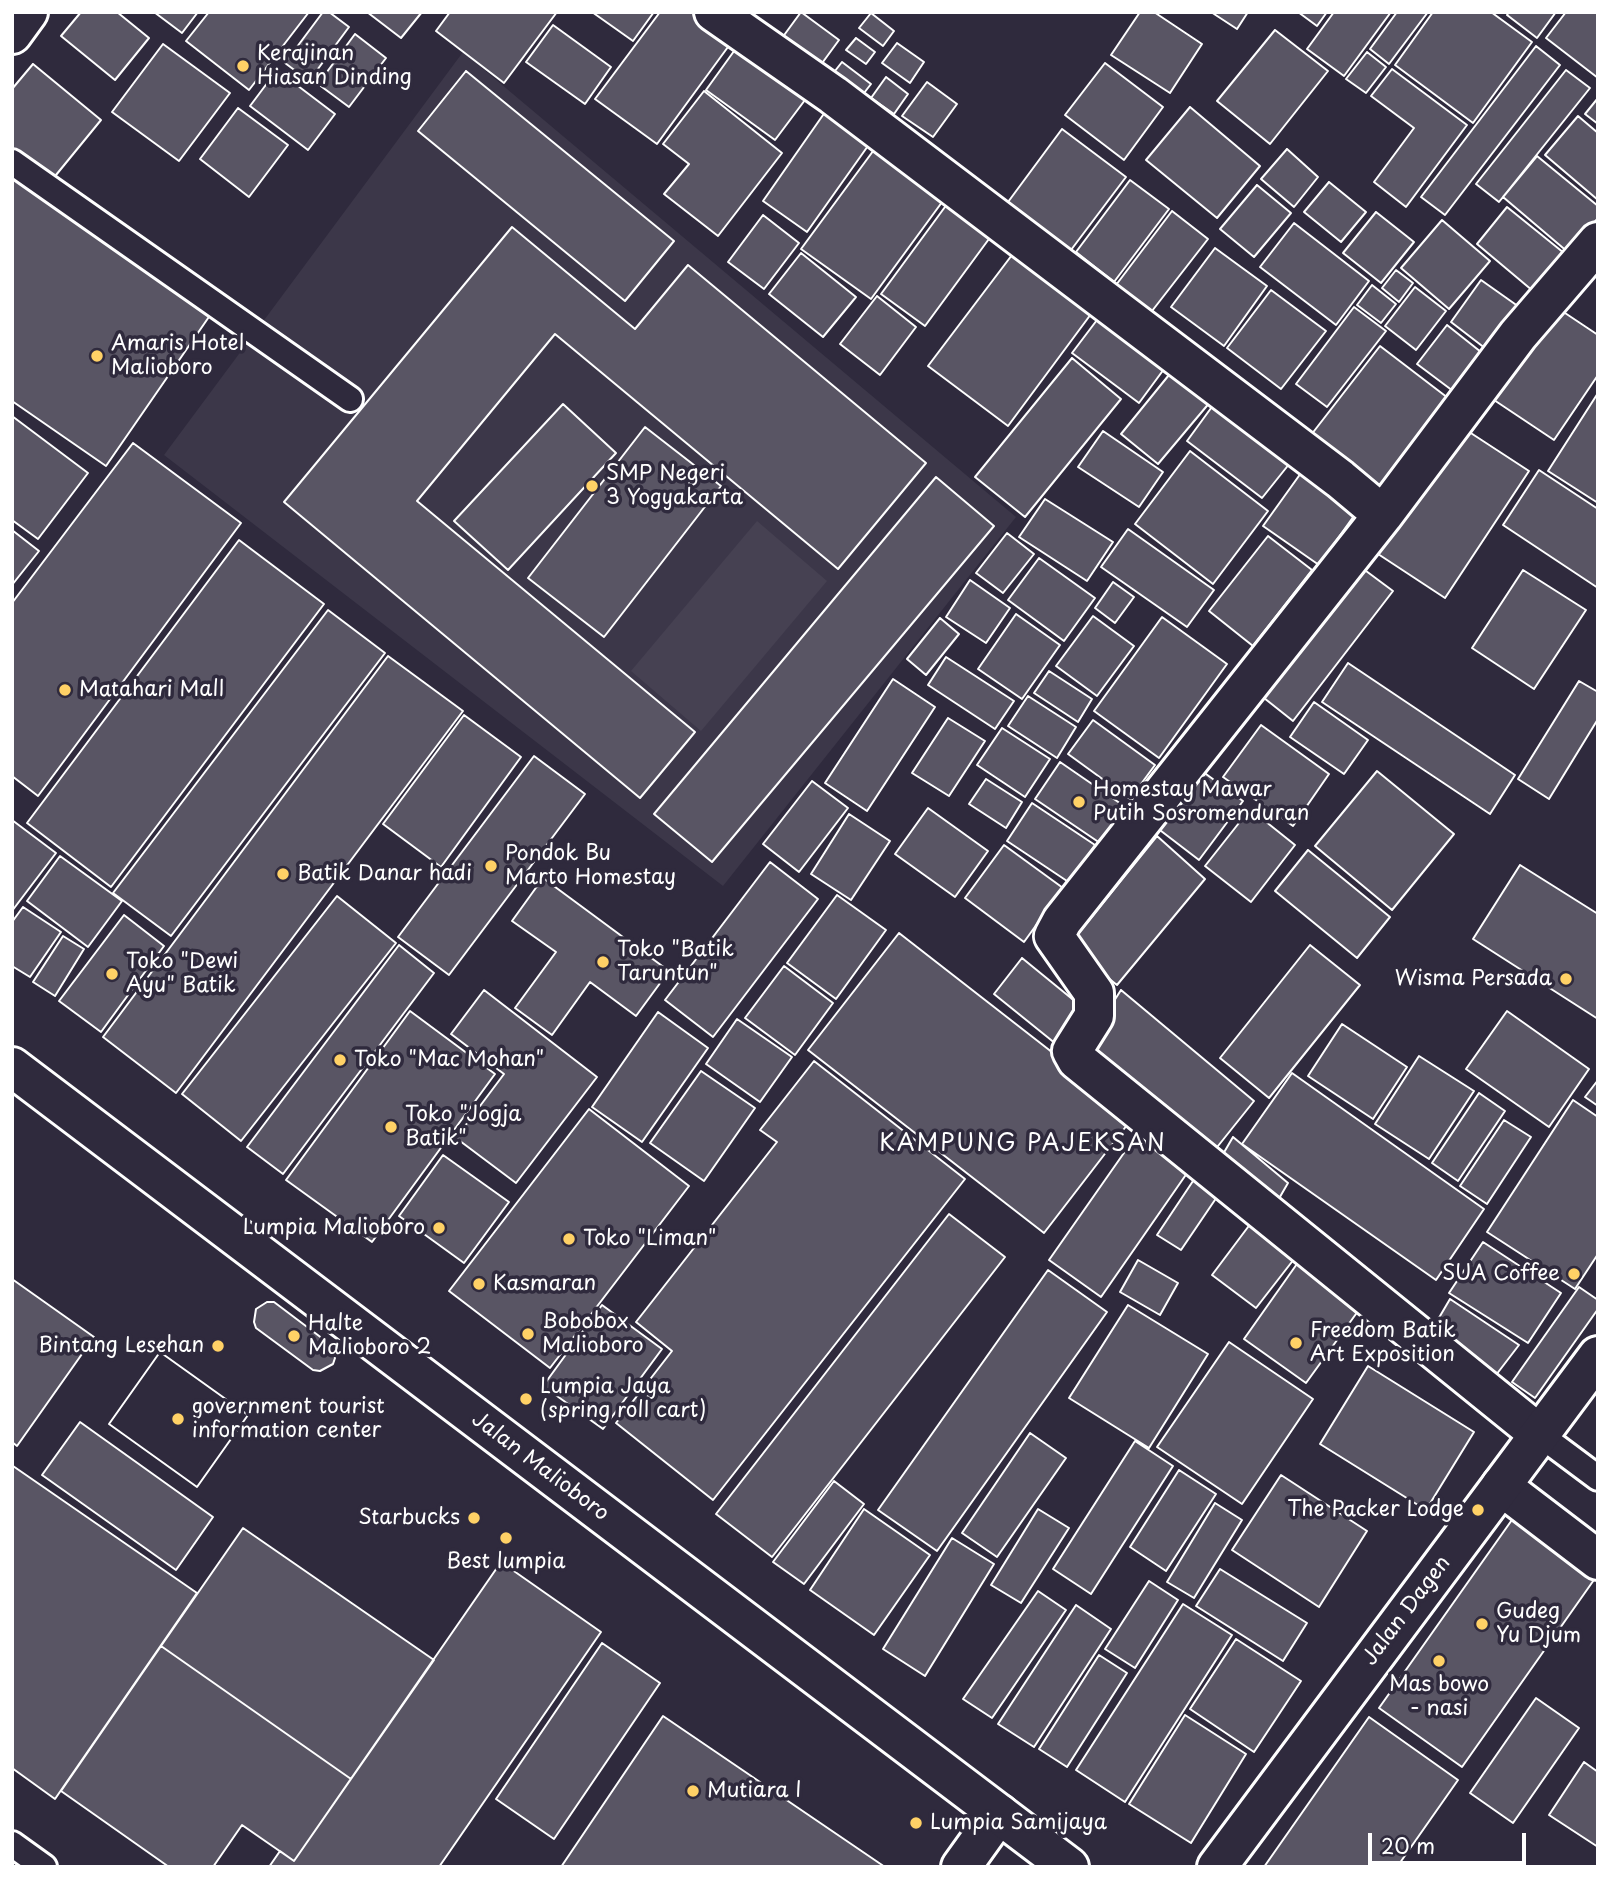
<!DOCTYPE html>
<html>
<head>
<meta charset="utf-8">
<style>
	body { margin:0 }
	#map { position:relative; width:1610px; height:1879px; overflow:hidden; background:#2f2a3d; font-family:"Playpen Sans",sans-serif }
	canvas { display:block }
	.frame { position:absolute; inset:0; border:14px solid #fff; pointer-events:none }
	.scale { position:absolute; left:1368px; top:1833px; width:158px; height:32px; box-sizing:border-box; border:4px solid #fff; border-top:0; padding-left:9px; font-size:21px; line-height:24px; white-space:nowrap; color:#fff; -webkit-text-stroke:5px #2f2a3d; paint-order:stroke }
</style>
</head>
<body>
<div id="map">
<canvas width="1610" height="1879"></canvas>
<div class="frame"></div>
<div class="scale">20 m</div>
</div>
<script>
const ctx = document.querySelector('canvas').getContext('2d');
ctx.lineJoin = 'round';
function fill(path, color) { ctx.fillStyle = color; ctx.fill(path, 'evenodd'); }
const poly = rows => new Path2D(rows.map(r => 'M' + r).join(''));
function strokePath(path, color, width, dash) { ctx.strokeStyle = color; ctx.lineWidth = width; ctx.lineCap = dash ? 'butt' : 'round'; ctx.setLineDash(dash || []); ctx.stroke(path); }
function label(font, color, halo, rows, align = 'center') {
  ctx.font = font + ' "Playpen Sans",sans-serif'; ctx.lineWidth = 7; ctx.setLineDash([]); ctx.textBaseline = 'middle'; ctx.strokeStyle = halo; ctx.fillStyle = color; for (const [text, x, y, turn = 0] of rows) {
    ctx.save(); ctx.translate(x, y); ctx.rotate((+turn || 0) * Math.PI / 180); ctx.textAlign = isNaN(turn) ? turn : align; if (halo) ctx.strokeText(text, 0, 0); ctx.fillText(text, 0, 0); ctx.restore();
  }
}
fill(poly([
	[463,52,1016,517,723,886,164,455]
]), '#3c3749');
fill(poly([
	[757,521,827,581,701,731,631,671]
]), '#464152');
const building = poly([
	[81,12,117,12,149,38,115,80,61,36,81,12],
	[154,12,198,12,182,33,154,12],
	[209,12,309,12,249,90,186,41,209,12],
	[323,12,329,12,349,27,309,81,285,63,323,12],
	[367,12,422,12,401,38,367,12],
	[450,12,557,12,504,83,436,31,450,12],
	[592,12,654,12,633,41,592,12],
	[660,12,704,12,736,36,657,144,595,99,660,12],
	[801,12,839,40,820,66,782,38,801,12],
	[1140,12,1154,12,1202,44,1170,93,1111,55,1140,12],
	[1211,12,1248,12,1237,29,1211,12],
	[1298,12,1327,12,1317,26,1298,12],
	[1334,12,1391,12,1344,76,1307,49,1334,12],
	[1397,12,1428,12,1389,64,1370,49,1397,12],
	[1433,12,1491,12,1532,42,1473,123,1395,65,1433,12],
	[1509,12,1556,12,1537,38,1507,15,1509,12],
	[1566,12,1598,12,1598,78,1546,38,1566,12],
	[871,13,894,31,883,46,859,28,871,13],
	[553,25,611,67,585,104,526,62,553,25],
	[1275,30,1328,71,1270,144,1217,101,1275,30],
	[355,34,386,58,349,107,318,84,355,34],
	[856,38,875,52,866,64,846,50,856,38],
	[742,40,811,92,775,140,706,90,742,40],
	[897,43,924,62,910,83,882,63,897,43],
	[163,44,230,93,179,161,112,112,163,44],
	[1536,46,1560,65,1445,215,1421,197,1536,46],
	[1367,52,1386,67,1366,93,1346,79,1367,52],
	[842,62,871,84,854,106,824,85,842,62],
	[1105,63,1163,107,1124,160,1065,115,1105,63],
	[33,64,101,120,47,186,12,157,12,89,33,64],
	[1392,69,1467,125,1406,207,1374,182,1414,128,1371,96,1392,69],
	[277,70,335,114,308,150,250,106,277,70],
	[1566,70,1590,88,1499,202,1476,184,1566,70],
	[466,71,674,241,625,301,418,131,466,71],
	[886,77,908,94,894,114,871,98,886,77],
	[927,82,957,104,933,137,902,116,927,82],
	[704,91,782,153,718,236,664,194,689,164,663,144,704,91],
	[1598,98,1598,124,1585,114,1598,98],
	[830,105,875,136,807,232,763,201,830,105],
	[1190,107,1260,166,1217,218,1146,160,1190,107],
	[238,108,288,145,249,197,200,159,238,108],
	[1578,116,1598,133,1598,200,1545,155,1578,116],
	[1062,129,1126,177,1071,250,1008,202,1062,129],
	[879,143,948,194,871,299,801,249,879,143],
	[1287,149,1318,177,1294,207,1261,179,1287,149],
	[1537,156,1598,206,1598,218,1569,253,1503,197,1537,156],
	[12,172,213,311,106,466,12,401,12,172],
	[1130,180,1169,209,1114,282,1076,252,1130,180],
	[1329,182,1366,212,1341,242,1304,212,1329,182],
	[1257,185,1291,213,1254,257,1220,229,1257,185],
	[953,196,997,228,925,326,881,294,953,196],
	[1507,207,1564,253,1533,291,1477,244,1507,207],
	[1172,211,1208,239,1152,311,1116,285,1172,211],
	[1376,212,1414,242,1381,283,1343,253,1376,212],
	[763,215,799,243,764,289,728,262,763,215],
	[1442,220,1490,261,1449,309,1401,268,1442,220],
	[1294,223,1369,281,1336,325,1260,267,1294,223],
	[512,227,635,329,688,265,926,463,838,569,555,334,417,501,695,732,640,798,284,502,512,227],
	[1215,248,1267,286,1224,346,1171,307,1215,248],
	[1015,251,1094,310,1008,426,928,366,1015,251],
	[801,253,856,297,823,337,769,294,801,253],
	[1396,270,1413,283,1399,302,1382,288,1396,270],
	[1481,280,1522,309,1490,352,1451,322,1481,280],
	[1372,285,1396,304,1381,323,1357,305,1372,285],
	[1415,287,1446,311,1416,350,1385,326,1415,287],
	[1271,290,1326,331,1281,389,1227,348,1271,290],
	[877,296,916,327,880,375,840,344,877,296],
	[1550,303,1598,335,1598,375,1554,440,1488,396,1550,303],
	[1354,307,1386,331,1327,407,1296,384,1354,307],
	[1100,316,1167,365,1139,403,1072,353,1100,316],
	[1447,325,1486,356,1457,394,1417,364,1447,325],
	[1380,346,1448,398,1379,488,1311,435,1380,346],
	[1072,358,1121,399,1025,517,975,477,1072,358],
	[1173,370,1211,401,1158,464,1121,434,1173,370],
	[1598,393,1598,503,1548,471,1598,393],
	[563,404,616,453,508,570,454,521,563,404],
	[1214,404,1290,463,1262,498,1187,441,1214,404],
	[12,416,88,473,38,539,12,520,12,416],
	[1457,424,1529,471,1445,598,1375,552,1457,424],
	[645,427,721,486,604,637,528,578,645,427],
	[1103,431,1163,472,1139,507,1078,467,1103,431],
	[133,443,241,523,38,796,12,776,12,603,133,443],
	[1190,451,1268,511,1213,584,1135,524,1190,451],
	[1539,470,1598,509,1598,588,1503,525,1539,470],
	[1301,473,1356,513,1319,565,1263,526,1301,473],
	[936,477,994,526,712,862,654,814,936,477],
	[1045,499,1113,542,1087,581,1019,537,1045,499],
	[1128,529,1214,590,1187,627,1101,567,1128,529],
	[12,530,39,551,12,585,12,530],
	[1007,533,1034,554,1003,593,976,573,1007,533],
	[1268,536,1312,570,1253,646,1209,611,1268,536],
	[239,540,324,604,111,887,27,823,239,540],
	[1039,558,1095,598,1064,641,1008,600,1039,558],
	[1358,565,1393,591,1293,721,1259,694,1358,565],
	[1523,570,1586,610,1534,689,1472,648,1523,570],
	[970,580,1010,608,986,643,946,617,970,580],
	[1113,582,1134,597,1115,623,1095,608,1113,582],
	[328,610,385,653,171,936,113,893,328,610],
	[1016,614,1060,645,1022,699,978,669,1016,614],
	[1093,616,1134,646,1097,696,1056,666,1093,616],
	[1162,617,1227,664,1159,758,1094,711,1162,617],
	[940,618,959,634,926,675,907,659,940,618],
	[388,656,463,711,176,1093,103,1037,388,656],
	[946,657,1014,701,995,729,928,685,946,657],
	[1348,663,1515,775,1490,814,1322,702,1348,663],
	[1049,671,1092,699,1078,722,1034,693,1049,671],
	[893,679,935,707,867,811,825,783,893,679],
	[1579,681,1598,692,1598,719,1549,799,1518,779,1579,681],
	[1028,696,1076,727,1057,758,1008,726,1028,696],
	[1314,702,1368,740,1344,774,1290,737,1314,702],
	[464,715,521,757,441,867,383,824,464,715],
	[948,718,985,741,949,796,912,773,948,718],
	[1093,720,1155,765,1130,799,1068,754,1093,720],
	[1261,725,1329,774,1293,826,1223,777,1261,725],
	[1002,728,1050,759,1025,797,977,765,1002,728],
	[534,756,585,794,449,975,398,937,534,756],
	[1060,762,1124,806,1100,843,1035,799,1060,762],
	[1195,766,1243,801,1199,860,1152,824,1195,766],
	[1377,771,1454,834,1392,910,1315,846,1377,771],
	[986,779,1022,802,1006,828,969,804,986,779],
	[812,781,848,808,799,872,763,844,812,781],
	[1032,803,1095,845,1070,883,1007,841,1032,803],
	[928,808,988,851,955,897,895,854,928,808],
	[1250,809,1295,845,1251,902,1205,866,1250,809],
	[849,814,890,841,851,900,811,874,849,814],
	[12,820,56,853,12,911,12,820],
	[1157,836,1205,879,1117,985,1068,946,1157,836],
	[1004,845,1063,888,1024,942,965,898,1004,845],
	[1308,850,1390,917,1357,958,1275,891,1308,850],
	[60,856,122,901,88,947,27,901,60,856],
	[770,862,818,899,713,1037,665,1000,770,862],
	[1520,865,1598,914,1598,1019,1473,939,1520,865],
	[543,878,669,971,636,1016,590,982,552,1035,515,1008,556,952,512,921,543,878],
	[837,895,886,930,836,999,787,963,837,895],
	[337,896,396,943,241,1141,182,1094,337,896],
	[23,907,61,932,30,977,12,966,12,922,23,907],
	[124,915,164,946,101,1032,59,1001,124,915],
	[899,933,1134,1116,1044,1233,808,1050,899,933],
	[63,936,84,949,55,996,33,982,63,936],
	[399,945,434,973,283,1174,247,1147,399,945],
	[1310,945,1360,985,1269,1098,1220,1058,1310,945],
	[1022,958,1082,1007,1056,1044,994,994,1022,958],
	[784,966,833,1003,795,1055,745,1018,784,966],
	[484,990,597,1077,516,1183,456,1138,504,1074,451,1034,484,990],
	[1121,990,1254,1101,1214,1151,1086,1045,1121,990],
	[410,1011,495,1074,372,1242,286,1180,410,1011],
	[1507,1011,1589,1069,1549,1127,1466,1069,1507,1011],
	[658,1012,708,1048,642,1142,592,1107,658,1012],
	[737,1019,792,1057,760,1102,706,1064,737,1019],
	[1342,1024,1407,1067,1373,1119,1308,1076,1342,1024],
	[1419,1056,1474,1091,1429,1159,1375,1124,1419,1056],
	[814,1061,965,1179,713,1500,616,1423,672,1351,636,1322,777,1142,760,1130,814,1061],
	[701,1071,755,1108,704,1181,650,1143,701,1071],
	[1292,1073,1484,1209,1436,1280,1242,1144,1292,1073],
	[1598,1080,1598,1106,1585,1097,1598,1080],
	[1479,1093,1505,1111,1458,1181,1432,1163,1479,1093],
	[1573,1100,1598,1117,1598,1254,1575,1289,1487,1232,1573,1100],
	[589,1109,689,1186,550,1368,449,1291,589,1109],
	[1504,1120,1531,1137,1487,1204,1460,1186,1504,1120],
	[1140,1130,1192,1166,1101,1297,1049,1260,1140,1130],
	[1233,1137,1288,1183,1277,1202,1219,1161,1233,1137],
	[443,1155,509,1202,464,1263,399,1216,443,1155],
	[1197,1175,1221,1191,1181,1250,1157,1235,1197,1175],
	[949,1214,1005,1257,772,1557,716,1514,949,1214],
	[1254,1219,1298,1254,1256,1308,1212,1275,1254,1219],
	[1483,1242,1561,1293,1528,1343,1449,1293,1483,1242],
	[1138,1260,1178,1283,1160,1315,1120,1292,1138,1260],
	[1299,1261,1361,1307,1306,1383,1244,1339,1299,1261],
	[1048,1270,1107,1312,937,1551,878,1510,1048,1270],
	[12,1279,94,1337,17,1446,12,1442,12,1279],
	[1579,1287,1598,1300,1598,1309,1535,1398,1512,1382,1579,1287],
	[1450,1299,1519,1345,1496,1375,1433,1328,1450,1299],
	[267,1302,274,1302,331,1345,335,1358,333,1364,320,1371,313,1370,256,1328,254,1322,256,1309,267,1302],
	[602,1305,662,1349,603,1429,543,1386,602,1305],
	[1128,1305,1208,1354,1149,1448,1069,1398,1128,1305],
	[1229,1342,1313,1399,1242,1504,1157,1447,1229,1342],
	[160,1352,248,1415,197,1487,109,1424,160,1352],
	[160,1352,248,1415,197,1487,109,1424,160,1352],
	[1368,1366,1474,1432,1426,1510,1320,1444,1368,1366],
	[80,1422,213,1517,176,1570,42,1475,80,1422],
	[1030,1433,1066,1458,997,1557,962,1533,1030,1433],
	[1135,1441,1173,1466,1091,1594,1053,1569,1135,1441],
	[13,1466,197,1593,55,1799,12,1768,13,1466],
	[1179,1470,1216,1494,1166,1571,1130,1547,1179,1470],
	[1281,1475,1367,1531,1319,1607,1232,1550,1281,1475],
	[834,1481,864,1504,804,1584,773,1562,834,1481],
	[1215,1503,1242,1520,1194,1598,1167,1582,1215,1503],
	[864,1509,930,1555,874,1635,810,1590,864,1509],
	[1038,1509,1069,1528,1021,1603,991,1585,1038,1509],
	[1514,1517,1596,1577,1462,1767,1379,1708,1514,1517],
	[243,1528,434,1660,351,1779,161,1646,243,1528],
	[952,1538,994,1564,925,1676,883,1649,952,1538],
	[501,1562,601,1632,439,1867,269,1867,280,1851,294,1861,501,1562],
	[1220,1569,1307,1623,1283,1661,1196,1606,1220,1569],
	[1149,1581,1178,1600,1135,1668,1105,1649,1149,1581],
	[1038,1591,1066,1610,992,1718,963,1699,1038,1591],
	[1183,1604,1232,1635,1125,1802,1076,1770,1183,1604],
	[1076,1605,1111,1629,1034,1747,998,1724,1076,1605],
	[1236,1639,1301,1681,1254,1752,1190,1709,1236,1639],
	[602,1643,660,1683,554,1839,496,1799,602,1643],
	[161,1646,351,1779,294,1861,242,1825,213,1867,169,1867,61,1791,161,1646],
	[1099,1655,1127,1673,1067,1767,1039,1749,1099,1655],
	[1536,1698,1579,1728,1513,1823,1470,1793,1536,1698],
	[1185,1715,1246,1754,1191,1843,1129,1804,1185,1715],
	[663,1716,885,1867,561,1867,663,1716],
	[1369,1717,1458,1780,1397,1867,1264,1867,1369,1717],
	[1584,1762,1598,1772,1598,1847,1549,1815,1584,1762]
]);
fill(building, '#595564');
strokePath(building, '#fff', 2);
const service = poly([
	[12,162,350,399],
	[1539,1434,1598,1478],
	[12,1844,44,1867]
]);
const minor = poly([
	[714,12,833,95,1340,479,1383,515],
	[1539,1434,1077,1060,1072,1051,1094,1016,1094,993,1054,936,1062,921,1383,515,1518,335,1598,242],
	[1501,1486,1598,1560],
	[961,1867,999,1814]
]);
const tertiary = poly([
	[12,34,28,12],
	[1217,1867,1598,1356]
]);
const secondary = poly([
	[12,1067,1069,1867]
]);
strokePath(service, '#fff', 30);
strokePath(minor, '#fff', 44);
strokePath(tertiary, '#fff', 44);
strokePath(secondary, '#fff', 44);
strokePath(service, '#2f2a3d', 24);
strokePath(minor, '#2f2a3d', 38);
strokePath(tertiary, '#2f2a3d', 38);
strokePath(secondary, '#2f2a3d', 38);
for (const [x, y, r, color] of [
	[243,66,7,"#ffd166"],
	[97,356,7,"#ffd166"],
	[592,486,7,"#ffd166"],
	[65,690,7,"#ffd166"],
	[1079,802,7,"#ffd166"],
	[491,866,7,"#ffd166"],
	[283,874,7,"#ffd166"],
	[603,962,7,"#ffd166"],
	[112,974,7,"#ffd166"],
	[1566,979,7,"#ffd166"],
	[340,1060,7,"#ffd166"],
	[391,1127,7,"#ffd166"],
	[439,1228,7,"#ffd166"],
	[569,1239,7,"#ffd166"],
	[1574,1274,7,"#ffd166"],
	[479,1284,7,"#ffd166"],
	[528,1334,7,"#ffd166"],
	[294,1336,7,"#ffd166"],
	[1296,1343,7,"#ffd166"],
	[218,1346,7,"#ffd166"],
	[526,1399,7,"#ffd166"],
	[178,1419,7,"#ffd166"],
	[1478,1510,7,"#ffd166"],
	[474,1518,7,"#ffd166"],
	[506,1538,7,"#ffd166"],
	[1482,1624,7,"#ffd166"],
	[1439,1661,7,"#ffd166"],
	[693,1791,7,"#ffd166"],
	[916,1823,7,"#ffd166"]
]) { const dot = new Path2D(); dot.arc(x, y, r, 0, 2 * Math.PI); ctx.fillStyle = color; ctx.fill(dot); strokePath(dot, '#2f2a3d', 2.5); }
label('21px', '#fff', '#2f2a3d', [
	["Kerajinan",257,54],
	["Hiasan Dinding",257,78],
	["Amaris Hotel",111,344],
	["Malioboro",111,368],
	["SMP Negeri",606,474],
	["3 Yogyakarta",606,498],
	["Matahari Mall",79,690],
	["Homestay Mawar",1093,790],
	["Putih Sosromenduran",1093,814],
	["Pondok Bu",505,854],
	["Marto Homestay",505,878],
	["Batik Danar hadi",297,874],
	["Toko \"Batik",617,950],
	["Taruntun\"",617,974],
	["Toko \"Dewi",126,962],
	["Ayu\" Batik",126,986],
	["Wisma Persada",1552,979,"right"],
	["Toko \"Mac Mohan\"",354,1060],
	["Toko \"Jogja",405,1115],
	["Batik\"",405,1139],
	["Lumpia Malioboro",425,1228,"right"],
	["Toko \"Liman\"",583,1239],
	["SUA Coffee",1560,1274,"right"],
	["Kasmaran",493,1284],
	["Bobobox",542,1322],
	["Malioboro",542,1346],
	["Halte",308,1324],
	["Malioboro 2",308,1348],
	["Freedom Batik",1310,1331],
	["Art Exposition",1310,1355],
	["Bintang Lesehan",204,1346,"right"],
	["Lumpia Jaya",540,1387],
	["(spring roll cart)",540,1411],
	["government tourist",192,1407],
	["information center",192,1431],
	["The Packer Lodge",1464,1510,"right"],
	["Starbucks",460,1518,"right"],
	["Best lumpia",506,1562,"center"],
	["Gudeg",1496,1612],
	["Yu Djum",1496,1636],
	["Mas bowo",1439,1685,"center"],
	["- nasi",1439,1709,"center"],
	["Mutiara I",707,1791],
	["Lumpia Samijaya",930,1823]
], 'left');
label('21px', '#fff', '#2f2a3d', [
	["Jalan Malioboro",540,1467,37],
	["Jalan Dagen",1407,1611,-53]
]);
ctx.letterSpacing = '2px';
label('23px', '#fff', '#2f2a3d', [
	["KAMPUNG PAJEKSAN",1023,1145]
]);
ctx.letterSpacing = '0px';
</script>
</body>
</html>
